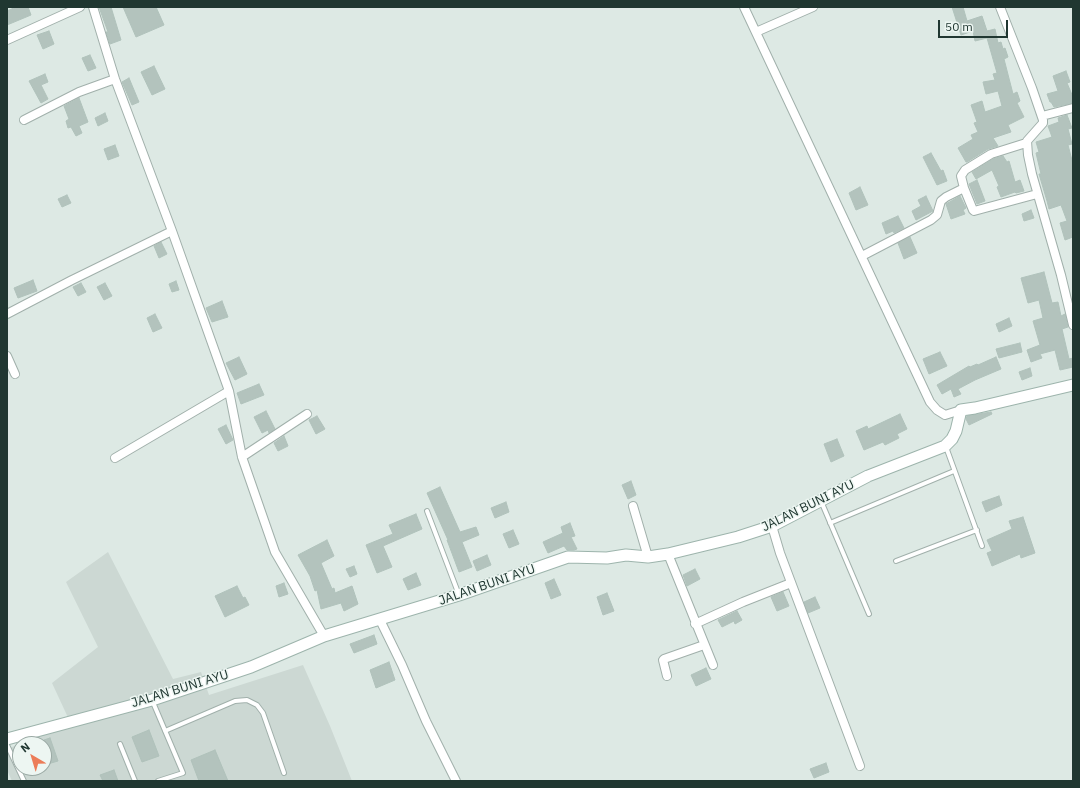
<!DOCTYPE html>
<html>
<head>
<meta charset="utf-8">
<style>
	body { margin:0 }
	#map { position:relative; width:1080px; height:788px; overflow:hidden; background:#dde9e4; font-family:"IBM Plex Sans",sans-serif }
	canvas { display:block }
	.frame { position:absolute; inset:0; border:8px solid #203731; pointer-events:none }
	.north { position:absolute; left:12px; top:736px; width:40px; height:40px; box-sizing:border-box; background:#edf6f2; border:1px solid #9baaa5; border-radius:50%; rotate:322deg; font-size:11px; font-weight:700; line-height:16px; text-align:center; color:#203731 }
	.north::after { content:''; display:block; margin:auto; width:14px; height:18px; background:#ec7c58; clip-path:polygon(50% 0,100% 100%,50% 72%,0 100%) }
	.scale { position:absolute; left:938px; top:20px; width:70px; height:18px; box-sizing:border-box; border:2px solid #203731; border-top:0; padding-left:5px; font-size:12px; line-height:14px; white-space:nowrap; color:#203731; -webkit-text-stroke:3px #edf6f2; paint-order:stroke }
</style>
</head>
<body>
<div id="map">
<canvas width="1080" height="788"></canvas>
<div class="frame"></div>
<div class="north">N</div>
<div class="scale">50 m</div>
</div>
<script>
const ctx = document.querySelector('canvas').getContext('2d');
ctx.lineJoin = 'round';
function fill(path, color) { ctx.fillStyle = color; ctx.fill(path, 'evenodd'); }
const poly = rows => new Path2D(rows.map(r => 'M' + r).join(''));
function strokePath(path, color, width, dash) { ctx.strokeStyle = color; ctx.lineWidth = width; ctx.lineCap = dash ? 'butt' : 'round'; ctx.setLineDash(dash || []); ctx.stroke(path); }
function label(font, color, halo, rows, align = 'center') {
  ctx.font = font + ' "IBM Plex Sans",sans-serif'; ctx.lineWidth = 3; ctx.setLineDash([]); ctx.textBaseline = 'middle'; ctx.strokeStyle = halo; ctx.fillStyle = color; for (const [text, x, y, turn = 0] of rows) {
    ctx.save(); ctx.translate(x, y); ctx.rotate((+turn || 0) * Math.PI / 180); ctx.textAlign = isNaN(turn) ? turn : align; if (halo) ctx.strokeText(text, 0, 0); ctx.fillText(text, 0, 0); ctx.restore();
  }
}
fill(poly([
	[108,552,173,679,201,672,209,695,303,665,330,726,352,781,12,781,7,770,7,749,20,744,20,768,44,768,44,744,20,744,71,724,52,683,98,647,66,582]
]), '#ccd8d3');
const building = poly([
	[16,7,28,7,31,15,7,25,7,11,16,7],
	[99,7,111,7,121,40,110,44,106,32,108,32,99,7],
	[123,7,156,7,164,25,136,37,123,7],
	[952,7,963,7,967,21,982,16,987,31,995,29,998,43,1001,42,1003,49,1005,48,1008,57,1004,59,1013,94,1017,92,1020,101,1017,103,1024,117,1008,125,1011,132,993,138,998,146,988,149,967,162,966,162,958,148,973,139,971,135,978,132,974,123,977,122,971,105,982,101,985,112,1002,106,998,91,986,94,983,82,995,80,993,74,997,73,987,38,975,41,973,31,961,35,952,7],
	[49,31,54,44,43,49,37,35,49,31],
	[90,55,96,68,88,71,82,58,90,55],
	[154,66,165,89,152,95,141,72,154,66],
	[1066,71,1070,82,1067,83,1073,97,1073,103,1054,107,1051,102,1050,102,1047,94,1058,91,1053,76,1066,71],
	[45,74,48,82,41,85,48,99,41,103,29,81,45,74],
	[129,78,139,102,132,105,122,82,129,78],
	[79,98,88,122,79,126,82,133,76,136,71,127,68,128,66,121,69,119,64,106,79,98],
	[105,113,108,121,98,126,95,118,105,113],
	[1067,115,1072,128,1068,129,1072,144,1068,145,1073,164,1073,237,1065,240,1060,223,1067,221,1061,205,1049,209,1047,201,1039,174,1041,174,1036,153,1039,152,1036,142,1052,137,1048,126,1059,122,1058,118,1067,115],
	[115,145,119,156,108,160,104,149,115,145],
	[931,153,941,171,943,170,947,181,937,185,923,157,931,153],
	[1003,156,1007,162,1009,161,1015,182,1020,180,1024,191,1016,193,1015,192,1001,197,997,187,999,186,992,170,976,179,972,172,993,159,1003,156],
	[977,180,985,201,977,204,969,184,977,180],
	[860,187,868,205,856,210,849,193,860,187],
	[67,195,71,203,62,207,58,199,67,195],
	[926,196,933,211,916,220,912,211,921,206,918,200,926,196],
	[960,196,966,208,963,210,965,214,951,219,946,204,960,196],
	[1031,210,1034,218,1024,221,1022,214,1031,210],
	[898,216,904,228,894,233,893,231,886,234,882,223,898,216],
	[910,237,917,253,904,259,898,243,910,237],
	[161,242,167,254,159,258,154,246,161,242],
	[1044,272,1052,303,1058,302,1061,316,1065,314,1068,327,1062,329,1069,359,1073,358,1073,367,1060,370,1055,350,1040,354,1042,358,1031,362,1027,350,1040,345,1033,321,1043,318,1039,300,1028,303,1021,278,1044,272],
	[33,280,37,291,18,298,14,288,33,280],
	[176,281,179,290,172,292,169,284,176,281],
	[81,283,86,292,78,296,73,287,81,283],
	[105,283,112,296,104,300,97,287,105,283],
	[222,301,228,317,212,322,206,308,222,301],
	[155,314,162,328,153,332,147,318,155,314],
	[1009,318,1012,326,999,332,996,324,1009,318],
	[1020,343,1022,352,999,358,996,349,1020,343],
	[940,352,947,366,929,374,923,359,940,352],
	[239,357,247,374,235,380,226,363,239,357],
	[996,357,1001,369,975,380,958,389,961,394,954,397,951,389,942,394,937,385,969,366,970,367,977,364,978,365,996,357],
	[1030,368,1032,376,1022,380,1019,372,1030,368],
	[259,384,264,395,241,404,237,393,259,384],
	[266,411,275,429,269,433,268,430,262,433,254,417,266,411],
	[991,412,992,414,969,425,966,419,967,416,991,412],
	[900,414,907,429,897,434,899,438,885,445,883,442,864,450,856,431,867,426,868,429,900,414],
	[317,416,325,429,316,434,309,420,317,416],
	[226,425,233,440,226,444,218,429,226,425],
	[284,436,288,446,278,451,274,443,284,436],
	[837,439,844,456,831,462,824,444,837,439],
	[631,481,636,495,628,499,622,485,631,481],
	[440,487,460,532,476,527,479,535,462,542,472,567,459,572,447,540,448,540,427,493,440,487],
	[999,496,1002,505,986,512,982,502,999,496],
	[506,502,509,512,495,518,491,508,506,502],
	[416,514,422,529,383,546,392,567,377,573,366,545,393,534,389,525,416,514],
	[1023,517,1035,553,1021,558,1020,554,992,566,987,553,992,551,987,540,1012,529,1009,521,1023,517],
	[570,523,575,536,571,537,577,549,574,550,567,550,564,546,548,553,543,542,563,533,561,527,570,523],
	[513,530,519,544,509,548,503,534,513,530],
	[327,540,334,556,321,563,332,589,334,588,335,593,352,586,358,604,344,611,341,603,321,609,317,590,315,591,310,576,298,555,327,540],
	[487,555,491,565,477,571,473,561,487,555],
	[354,566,357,574,350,577,346,569,354,566],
	[695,569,700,579,687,586,683,575,695,569],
	[416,573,421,585,408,590,403,579,416,573],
	[554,579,561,595,551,599,545,583,554,579],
	[284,583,288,594,279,597,276,586,284,583],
	[237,586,243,598,245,597,249,605,225,617,215,596,237,586],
	[783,592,789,606,777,611,771,597,783,592],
	[607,593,614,611,603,615,597,597,607,593],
	[815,597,820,608,808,613,804,602,815,597],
	[737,611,742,620,735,624,734,621,722,627,718,620,737,611],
	[374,635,377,644,354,653,350,644,374,635],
	[389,662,395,680,376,688,370,670,389,662],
	[706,668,711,679,696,686,691,675,706,668],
	[149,730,159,756,142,762,132,737,149,730],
	[50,738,58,761,44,765,44,740,50,738],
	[215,750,228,781,199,781,191,760,215,750],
	[826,763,829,772,814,778,810,769,826,763],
	[114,770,118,781,103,781,100,775,114,770]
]);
fill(building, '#b3c3bd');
strokePath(building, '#b0c2bb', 1);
const service = poly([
	[946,447,982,546],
	[821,501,869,614],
	[427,511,459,595],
	[830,523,954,471],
	[896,561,977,530],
	[152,700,183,773,158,781],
	[165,731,235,701,247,700,257,705,263,713,284,773],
	[120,744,135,781],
	[7,745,24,781]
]);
const minor = poly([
	[93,7,115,79,172,231,229,391,242,457,275,552,324,636],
	[744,7,930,402,937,410,945,415,961,410],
	[1000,7,1032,88,1043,120,1043,123,1027,141,1028,155,1032,174,1061,275,1073,325],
	[756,32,813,7],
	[7,40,80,7],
	[1042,116,1073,108],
	[24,120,79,92,115,79],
	[1026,143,991,154,965,170,961,176,964,188,973,210,974,211,1037,194],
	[862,256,931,220,937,215,941,201,946,197,964,188],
	[7,314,72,280,172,231],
	[7,356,15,374],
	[242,457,307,414],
	[115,458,229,391],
	[633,506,648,557],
	[772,526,780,553,860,766],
	[668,554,713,665],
	[380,620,402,665,426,721,456,781],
	[695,624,743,602,791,583],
	[667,676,663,660,664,659,704,645]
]);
const secondary = poly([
	[7,739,152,700,251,667,324,636,459,595,568,557,607,558,626,555,648,557,668,554,738,537,772,526,868,476,945,446,952,439,956,431,961,410,975,408,1073,385]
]);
strokePath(service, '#a1b0ab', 6);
strokePath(minor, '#a1b0ab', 10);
strokePath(secondary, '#9db4ac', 13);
strokePath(service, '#fff', 4);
strokePath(minor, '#fff', 8);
strokePath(secondary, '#fff', 11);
label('13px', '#203731', '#edf6f2', [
	["JALAN BUNI AYU",808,506,-26],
	["JALAN BUNI AYU",487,585,-19],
	["JALAN BUNI AYU",180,689,-17]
]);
</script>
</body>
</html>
